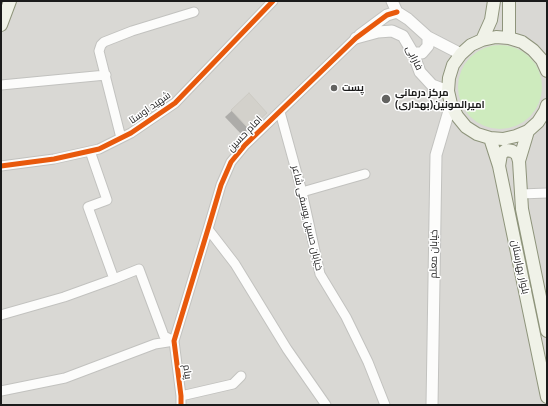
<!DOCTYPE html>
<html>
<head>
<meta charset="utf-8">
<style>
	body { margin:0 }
	#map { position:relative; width:548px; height:406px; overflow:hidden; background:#eae9e2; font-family:"Noto Sans",sans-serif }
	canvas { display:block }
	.frame { position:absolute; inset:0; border:2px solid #1b1b1b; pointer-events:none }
</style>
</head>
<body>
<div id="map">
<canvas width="548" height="406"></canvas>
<div class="frame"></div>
</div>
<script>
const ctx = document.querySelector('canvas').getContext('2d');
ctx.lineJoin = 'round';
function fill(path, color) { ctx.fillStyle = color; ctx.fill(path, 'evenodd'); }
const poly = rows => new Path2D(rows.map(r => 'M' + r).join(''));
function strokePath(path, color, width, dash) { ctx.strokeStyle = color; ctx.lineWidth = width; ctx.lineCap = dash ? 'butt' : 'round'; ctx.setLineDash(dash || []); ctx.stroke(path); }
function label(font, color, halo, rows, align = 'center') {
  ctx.font = font + ' "Noto Sans",Cairo,sans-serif'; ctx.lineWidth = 3; ctx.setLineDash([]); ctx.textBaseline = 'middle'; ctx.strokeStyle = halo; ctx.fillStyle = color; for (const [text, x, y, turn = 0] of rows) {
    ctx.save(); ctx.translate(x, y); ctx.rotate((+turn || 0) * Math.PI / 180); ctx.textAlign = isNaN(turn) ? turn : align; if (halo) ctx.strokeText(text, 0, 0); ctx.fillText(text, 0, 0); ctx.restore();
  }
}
fill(poly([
	[1,1,547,1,547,405,1,405]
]), '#d9d8d4');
fill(poly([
	'458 87a42 42 0 1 1 84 0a42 42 0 1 1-84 0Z'
]), '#ceebbe');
fill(poly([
	[249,95,266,113,242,135,225,117]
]), '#0003');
const building = poly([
	[249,93,267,113,249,129,231,110,249,93]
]);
fill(building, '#d3d1cb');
strokePath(building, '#cdcbc4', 1);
const minor = poly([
	[1,85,106,75],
	[280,112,302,192,320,274,346,317,368,362,385,405],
	[121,138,99,51,101,45,104,42,132,31,194,12],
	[1,166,54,159,99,149,131,133,175,103,273,1],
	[302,192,365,174],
	[521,194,547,193],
	[208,229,235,264,287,349,326,405],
	[114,279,139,269,164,336,174,341],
	[1,315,64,297,114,279,88,207,107,200,90,151],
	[1,391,65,378,155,344,174,341],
	[181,396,233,384,241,376],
	[181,405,181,396,174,341,208,229,221,185,231,162,245,145,356,38]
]);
const tertiary = poly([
	[392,1,397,12,408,19,428,37,461,54],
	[360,35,387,15,397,12],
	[356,38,378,32,392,31,403,36,413,53,420,72,432,85,448,91],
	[413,53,422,53,428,46,428,37],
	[432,405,436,155,451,104]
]);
const secondary = poly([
	[1,25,10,1],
	[509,38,509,1],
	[482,40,491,20,494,1],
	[547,71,542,60,533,50,522,42,509,38,496,37,482,40,471,45,461,54,453,65,449,78,448,91,451,104,457,116,466,127,477,134,490,138,503,139,516,136,528,131,538,122,545,111,547,105],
	[528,131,519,161,522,209,547,331],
	[490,138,499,166,547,397],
	[499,166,501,154,506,150,512,151,517,154,519,161]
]);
strokePath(minor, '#c2c2bf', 11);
strokePath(tertiary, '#c2c2bf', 13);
strokePath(secondary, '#8e947b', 14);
strokePath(minor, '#fcfcfb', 9);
strokePath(tertiary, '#fcfcfb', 11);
strokePath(secondary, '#f0f2e8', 12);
strokePath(poly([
	[1,166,54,159,99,149,131,133,175,103,273,1],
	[181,405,181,396,174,341,208,229,221,185,231,162,245,145,356,38,387,15,397,12]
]), '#e8590c', 5);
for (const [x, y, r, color] of [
	[334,88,4,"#636361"],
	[386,99,5,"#636361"]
]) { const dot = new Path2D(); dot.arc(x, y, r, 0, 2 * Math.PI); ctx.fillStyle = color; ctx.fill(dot); strokePath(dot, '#fff', 1.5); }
label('10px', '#1b1b1b', '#fff', [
	["فارابی",414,58,64],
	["شهید اوستا",150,108,-35],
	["امام حسین",245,134,-46],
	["خیابان حسین یوسفی شاعر",307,218,77],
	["خیابان معلم",434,254,-89],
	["بلوار بهارستان",520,267,78],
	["پیام",187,372,82]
]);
label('bold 10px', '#1b1b1b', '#fff', [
	["پست",342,88],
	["مرکز درمانی",395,93],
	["امیرالمونین(بهداری)",395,105]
], 'left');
</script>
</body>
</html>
